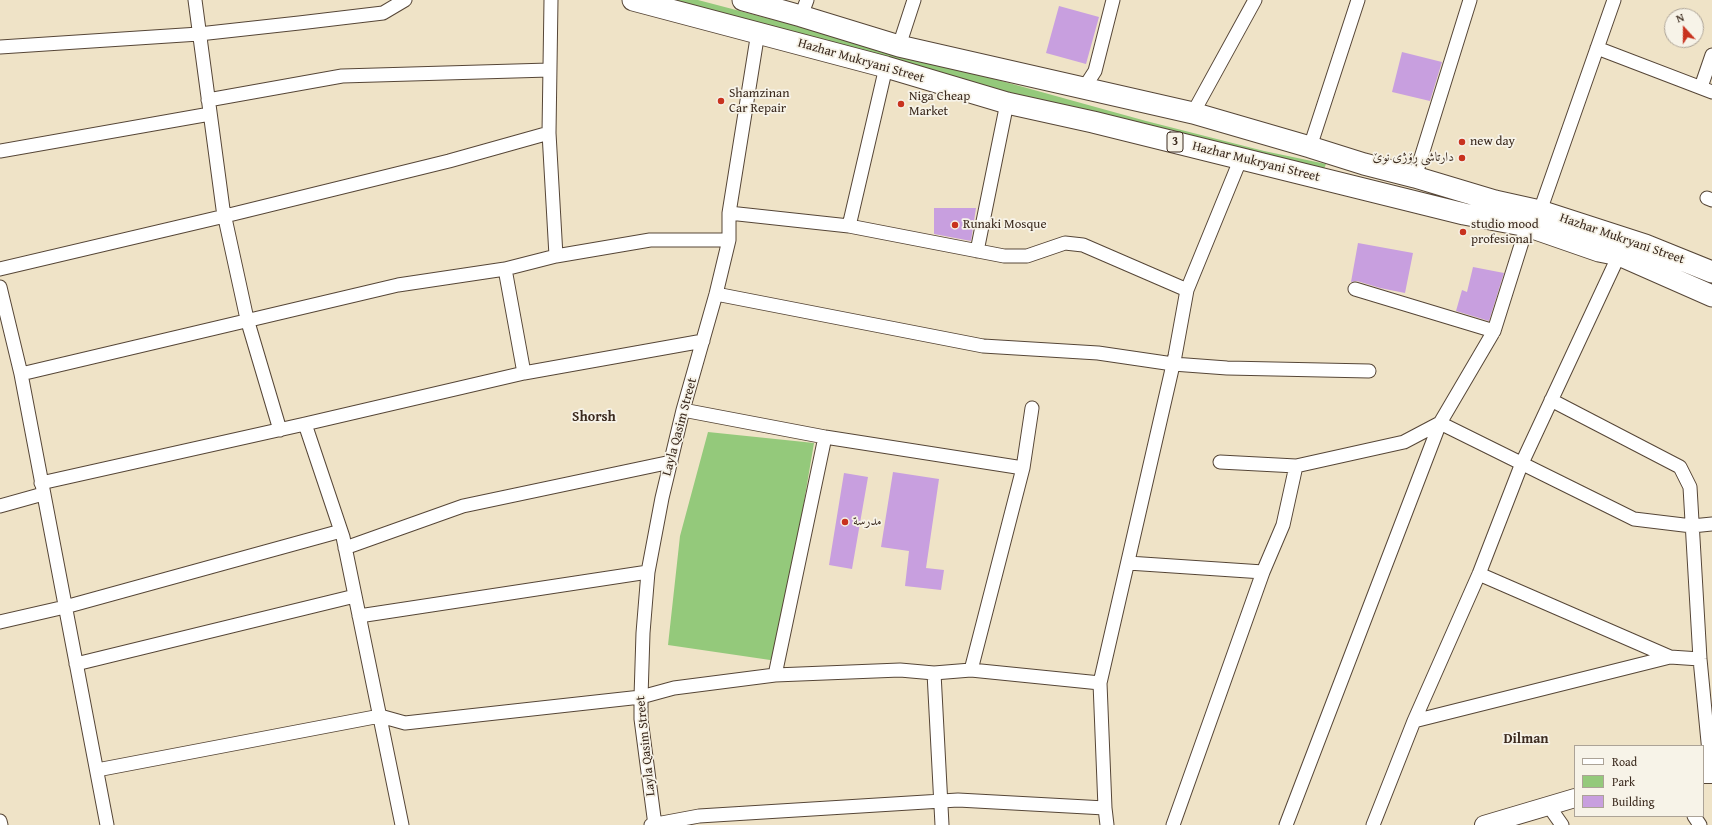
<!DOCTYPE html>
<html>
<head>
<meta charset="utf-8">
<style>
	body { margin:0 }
	#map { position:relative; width:1712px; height:825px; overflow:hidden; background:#efe3c7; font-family:"Gentium Book Plus",serif }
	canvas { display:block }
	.legend { position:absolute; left:1574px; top:745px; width:130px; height:72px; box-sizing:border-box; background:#f7f3e8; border:1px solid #aca397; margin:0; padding:5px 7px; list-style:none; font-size:12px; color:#3b2a1e }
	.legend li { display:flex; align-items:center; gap:8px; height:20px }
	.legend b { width:20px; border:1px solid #aca397 }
	.north { position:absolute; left:1664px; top:8px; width:40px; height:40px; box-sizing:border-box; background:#f7f3e8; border:1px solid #aca397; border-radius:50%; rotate:339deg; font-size:11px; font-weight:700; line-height:16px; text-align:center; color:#3b2a1e }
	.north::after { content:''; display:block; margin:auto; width:14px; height:18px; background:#c8321e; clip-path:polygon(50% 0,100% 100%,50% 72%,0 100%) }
</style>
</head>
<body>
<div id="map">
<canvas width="1712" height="825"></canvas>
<ul class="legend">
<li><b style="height:5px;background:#fff"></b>Road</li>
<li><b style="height:11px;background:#94c97b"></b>Park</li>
<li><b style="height:11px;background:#c89fdf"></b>Building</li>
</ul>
<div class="north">N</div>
</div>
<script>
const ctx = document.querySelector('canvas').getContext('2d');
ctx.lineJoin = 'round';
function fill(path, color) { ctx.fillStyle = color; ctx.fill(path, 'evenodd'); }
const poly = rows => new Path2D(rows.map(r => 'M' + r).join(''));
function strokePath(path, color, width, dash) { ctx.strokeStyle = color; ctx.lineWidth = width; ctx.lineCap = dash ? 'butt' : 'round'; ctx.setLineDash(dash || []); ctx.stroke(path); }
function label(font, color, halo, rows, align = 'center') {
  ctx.font = font + ' "Gentium Book Plus",Amiri,serif'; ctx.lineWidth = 3.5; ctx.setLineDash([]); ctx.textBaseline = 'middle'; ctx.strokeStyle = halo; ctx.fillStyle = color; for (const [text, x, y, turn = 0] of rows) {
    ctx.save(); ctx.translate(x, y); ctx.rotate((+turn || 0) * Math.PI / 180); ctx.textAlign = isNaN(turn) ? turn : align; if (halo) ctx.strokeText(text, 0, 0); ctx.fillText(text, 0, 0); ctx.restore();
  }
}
fill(poly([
	[643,0,698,0,915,57,1146,121,1264,151,1326,164,1324,169,1252,158],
	[708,432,814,443,777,661,668,645,680,536]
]), '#94c97b');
fill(poly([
	[1059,6,1099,17,1086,64,1046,53],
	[1402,52,1442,62,1430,101,1392,92],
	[934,208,976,208,971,241,934,234],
	[1358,243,1413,253,1405,293,1380,288,1357,281,1351,282],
	[1473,267,1504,273,1489,321,1456,311,1462,290,1467,292],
	[893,472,939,479,926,568,944,570,941,590,905,586,909,551,881,547],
	[844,473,868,477,852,569,829,565]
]), '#c89fdf');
const minor = poly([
	[195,0,223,209,247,319,280,430],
	[551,0,549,133,556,256],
	[801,16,807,0],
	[899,46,914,0],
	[0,47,199,34,299,23,383,13,405,0],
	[1597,48,1712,92],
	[1701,87,1712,55],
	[1084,88,1095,71,1113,0],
	[208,100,342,76,549,70],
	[1193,113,1255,0],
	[1310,147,1358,0],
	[0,151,210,114],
	[1415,177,1470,0],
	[1707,198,1712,200],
	[1540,211,1614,0],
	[729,213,849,226,1004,256,1027,256,1065,243,1083,245,1187,290],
	[849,226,886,67],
	[977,251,1007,103],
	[0,269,225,216,449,161,549,133],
	[505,269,524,373],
	[0,287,21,374,107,825],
	[1355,289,1494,331],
	[716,294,983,346,1098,353,1173,364,1227,368,1369,371],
	[21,374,398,285,505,269,556,256,650,240,729,240],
	[1551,400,1680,467,1690,487,1700,659,1711,773],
	[683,410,825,437,1023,468],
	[305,424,343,537,402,825],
	[1220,462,1296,466,1404,442,1440,423,1634,519,1692,526,1712,524],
	[41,483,305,424,524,373,703,341],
	[0,506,43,494],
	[345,548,463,506,671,462],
	[1128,563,1263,572],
	[1479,574,1670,657,1700,659],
	[359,616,648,572],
	[0,622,65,607,341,531],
	[76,664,355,596],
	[971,670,1023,468,1032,408],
	[934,673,942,825],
	[775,675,825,437],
	[1414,721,1670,657],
	[97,770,380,716,405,723,641,697,674,688,775,675,900,670,934,673,971,670,1100,683],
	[1548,805,1562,825],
	[1694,816,1700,825],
	[0,821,1,825],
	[651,825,699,816,958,800,1105,808],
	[655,825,641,719,641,697,643,633,648,572,662,498,683,410,716,294,729,240,729,213,758,32],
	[1107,825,1105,808,1100,683,1175,356,1187,290,1241,158],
	[1173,825,1263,572,1283,525,1296,466],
	[1286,825,1440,423,1494,331,1527,226],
	[1373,825,1414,721,1479,574,1522,463,1619,255]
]);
const secondary = poly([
	[1703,774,1712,774],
	[1484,825,1575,798]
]);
const trunk = poly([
	[633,0,886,67,1007,103,1093,122,1464,214,1527,226,1599,251,1619,255,1712,296],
	[743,0,801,16,899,46,1193,113,1310,147,1364,164,1415,177,1495,201,1540,211,1645,245,1712,272]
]);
strokePath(minor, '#564637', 15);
strokePath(secondary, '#564637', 20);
strokePath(trunk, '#564637', 23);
strokePath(minor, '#fff', 13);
strokePath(secondary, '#fff', 18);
strokePath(trunk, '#fff', 21);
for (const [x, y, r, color] of [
	[721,101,4,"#c8321e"],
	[901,104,4,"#c8321e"],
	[1462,142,4,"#c8321e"],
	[1462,158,4,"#c8321e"],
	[955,225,4,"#c8321e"],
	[1463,232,4,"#c8321e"],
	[845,522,4,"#c8321e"]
]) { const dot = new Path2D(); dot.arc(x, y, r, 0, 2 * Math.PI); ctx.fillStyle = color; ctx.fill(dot); strokePath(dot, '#f7f3e8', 1.5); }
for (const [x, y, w] of [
	[1175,142,16]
]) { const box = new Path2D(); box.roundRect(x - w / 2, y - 10, w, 20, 3); ctx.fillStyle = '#f7f3e8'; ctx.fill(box); strokePath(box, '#3b2a1e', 1); }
label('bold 12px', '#3b2a1e', null, [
	["3",1175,142]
]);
label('13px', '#3b2a1e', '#f7f3e8', [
	["Hazhar Mukryani Street",861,61,16],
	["Hazhar Mukryani Street",1256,162,14],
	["Hazhar Mukryani Street",1622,239,19],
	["Layla Qasim Street",680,427,-75],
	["Layla Qasim Street",646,746,-96]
]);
label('13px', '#3b2a1e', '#f7f3e8', [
	["Shamzinan",729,94],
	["Car Repair",729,109],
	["Niga Cheap",909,97],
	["Market",909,112],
	["new day",1470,142],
	["دارتاشی ڕۆژی نوێ",1454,158,"right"],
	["Runaki Mosque",963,225],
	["studio mood",1471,225],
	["profesional",1471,240],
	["مدرسة",853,522]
], 'left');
label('bold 14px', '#3b2a1e', '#f7f3e8', [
	["Shorsh",594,417],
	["Dilman",1526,739]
]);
</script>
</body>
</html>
